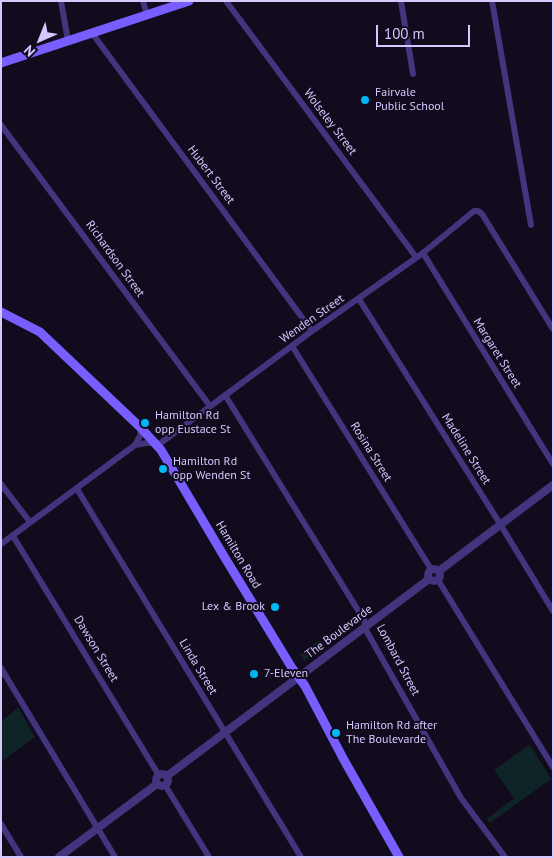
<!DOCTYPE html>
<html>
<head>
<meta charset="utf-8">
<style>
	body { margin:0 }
	#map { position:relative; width:554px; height:858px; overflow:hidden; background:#110b1d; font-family:"PT Sans",sans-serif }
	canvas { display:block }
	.frame { position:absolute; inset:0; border:2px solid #d6c7ff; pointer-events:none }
	.north { position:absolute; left:15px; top:15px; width:50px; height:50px; -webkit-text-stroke:4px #110b1d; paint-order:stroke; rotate:224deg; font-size:14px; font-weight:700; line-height:20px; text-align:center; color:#d6c7ff }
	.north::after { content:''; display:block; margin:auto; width:18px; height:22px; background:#d6c7ff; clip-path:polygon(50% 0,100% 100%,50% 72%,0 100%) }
	.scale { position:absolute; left:376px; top:25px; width:94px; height:22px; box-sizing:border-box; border:2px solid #d6c7ff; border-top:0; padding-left:6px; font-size:15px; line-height:18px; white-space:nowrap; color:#d6c7ff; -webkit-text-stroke:4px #110b1d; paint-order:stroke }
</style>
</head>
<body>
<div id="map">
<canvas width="554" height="858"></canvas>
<div class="frame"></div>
<div class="north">N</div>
<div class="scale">100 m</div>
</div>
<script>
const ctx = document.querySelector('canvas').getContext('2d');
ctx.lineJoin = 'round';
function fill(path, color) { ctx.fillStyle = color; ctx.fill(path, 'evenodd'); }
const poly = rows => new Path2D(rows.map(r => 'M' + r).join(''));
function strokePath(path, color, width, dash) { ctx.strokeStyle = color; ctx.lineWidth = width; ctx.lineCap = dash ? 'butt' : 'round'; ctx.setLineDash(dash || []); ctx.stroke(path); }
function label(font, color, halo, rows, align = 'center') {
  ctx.font = font + ' "PT Sans",sans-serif'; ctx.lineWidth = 4; ctx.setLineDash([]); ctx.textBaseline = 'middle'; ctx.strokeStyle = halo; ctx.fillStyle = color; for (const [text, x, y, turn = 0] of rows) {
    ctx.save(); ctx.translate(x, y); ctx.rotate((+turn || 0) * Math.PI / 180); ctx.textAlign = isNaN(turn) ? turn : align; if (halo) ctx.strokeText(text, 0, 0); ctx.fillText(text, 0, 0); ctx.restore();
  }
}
fill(poly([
	[319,640,323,647,304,661,300,654],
	[18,707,35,737,1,762,1,722],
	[529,745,532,748,551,779,490,823,487,819,514,798,494,770]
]), '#0e2427');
strokePath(poly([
	[61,1,68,41],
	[143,1,147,15],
	[226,1,416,257],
	[401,1,413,74],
	[492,1,531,225],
	[92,33,312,331],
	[1,125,210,406],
	[423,253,553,464],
	[359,299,497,519,553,611],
	[292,346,431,569],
	[225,395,364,620,367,632,461,798,505,857],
	[135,445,147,443,156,443],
	[158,445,312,331,423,253,474,211,478,211,482,214,553,329],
	[1,484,30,522],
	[77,489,301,857],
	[13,536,158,774],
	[1,544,135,445,140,436,141,428],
	[438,580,553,767],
	[1,668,115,857],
	[165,785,209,857],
	[1,824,21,857]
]), '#42357e', 6);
strokePath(poly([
	'428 575a6 6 0 1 1 12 0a6 6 0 1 1-12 0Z',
	[439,571,553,485],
	'156 780a6 6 0 1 1 12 0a6 6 0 1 1-12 0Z',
	[167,776,429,579],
	[59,857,157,784]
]), '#42357e', 8);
strokePath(poly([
	[1,63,189,1],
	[1,312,40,332,141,428,161,450,222,553,292,668,305,686,344,760,399,857]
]), '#795eff', 9);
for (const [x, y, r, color] of [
	[365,100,5,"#00b7f2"],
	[145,423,5,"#00b7f2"],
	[163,469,5,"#00b7f2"],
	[275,607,5,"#00b7f2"],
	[254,674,5,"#00b7f2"],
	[336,733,5,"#00b7f2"]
]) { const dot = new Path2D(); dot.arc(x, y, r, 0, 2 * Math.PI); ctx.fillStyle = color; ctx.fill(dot); strokePath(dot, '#110b1d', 2); }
label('12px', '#d6c7ff', '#110b1d', [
	["Fairvale",375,93],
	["Public School",375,107],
	["Hamilton Rd",155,416],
	["opp Eustace St",155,430],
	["Hamilton Rd",173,462],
	["opp Wenden St",173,476],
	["Lex & Brook",265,607,"right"],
	["7-Eleven",264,674],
	["Hamilton Rd after",346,726],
	["The Boulevarde",346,740]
], 'left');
label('12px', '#d6c7ff', '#110b1d', [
	["Wolseley Street",330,122,53],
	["Hubert Street",211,175,53],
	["Richardson Street",115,259,54],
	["Wenden Street",312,319,-35],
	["Margaret Street",497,353,58],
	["Madeline Street",466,449,58],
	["Rosina Street",371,452,58],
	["Hamilton Road",238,555,59],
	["The Boulevarde",339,632,-37],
	["Dawson Street",96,649,59],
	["Lombard Street",398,660,62],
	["Linda Street",198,667,59]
]);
</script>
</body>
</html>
